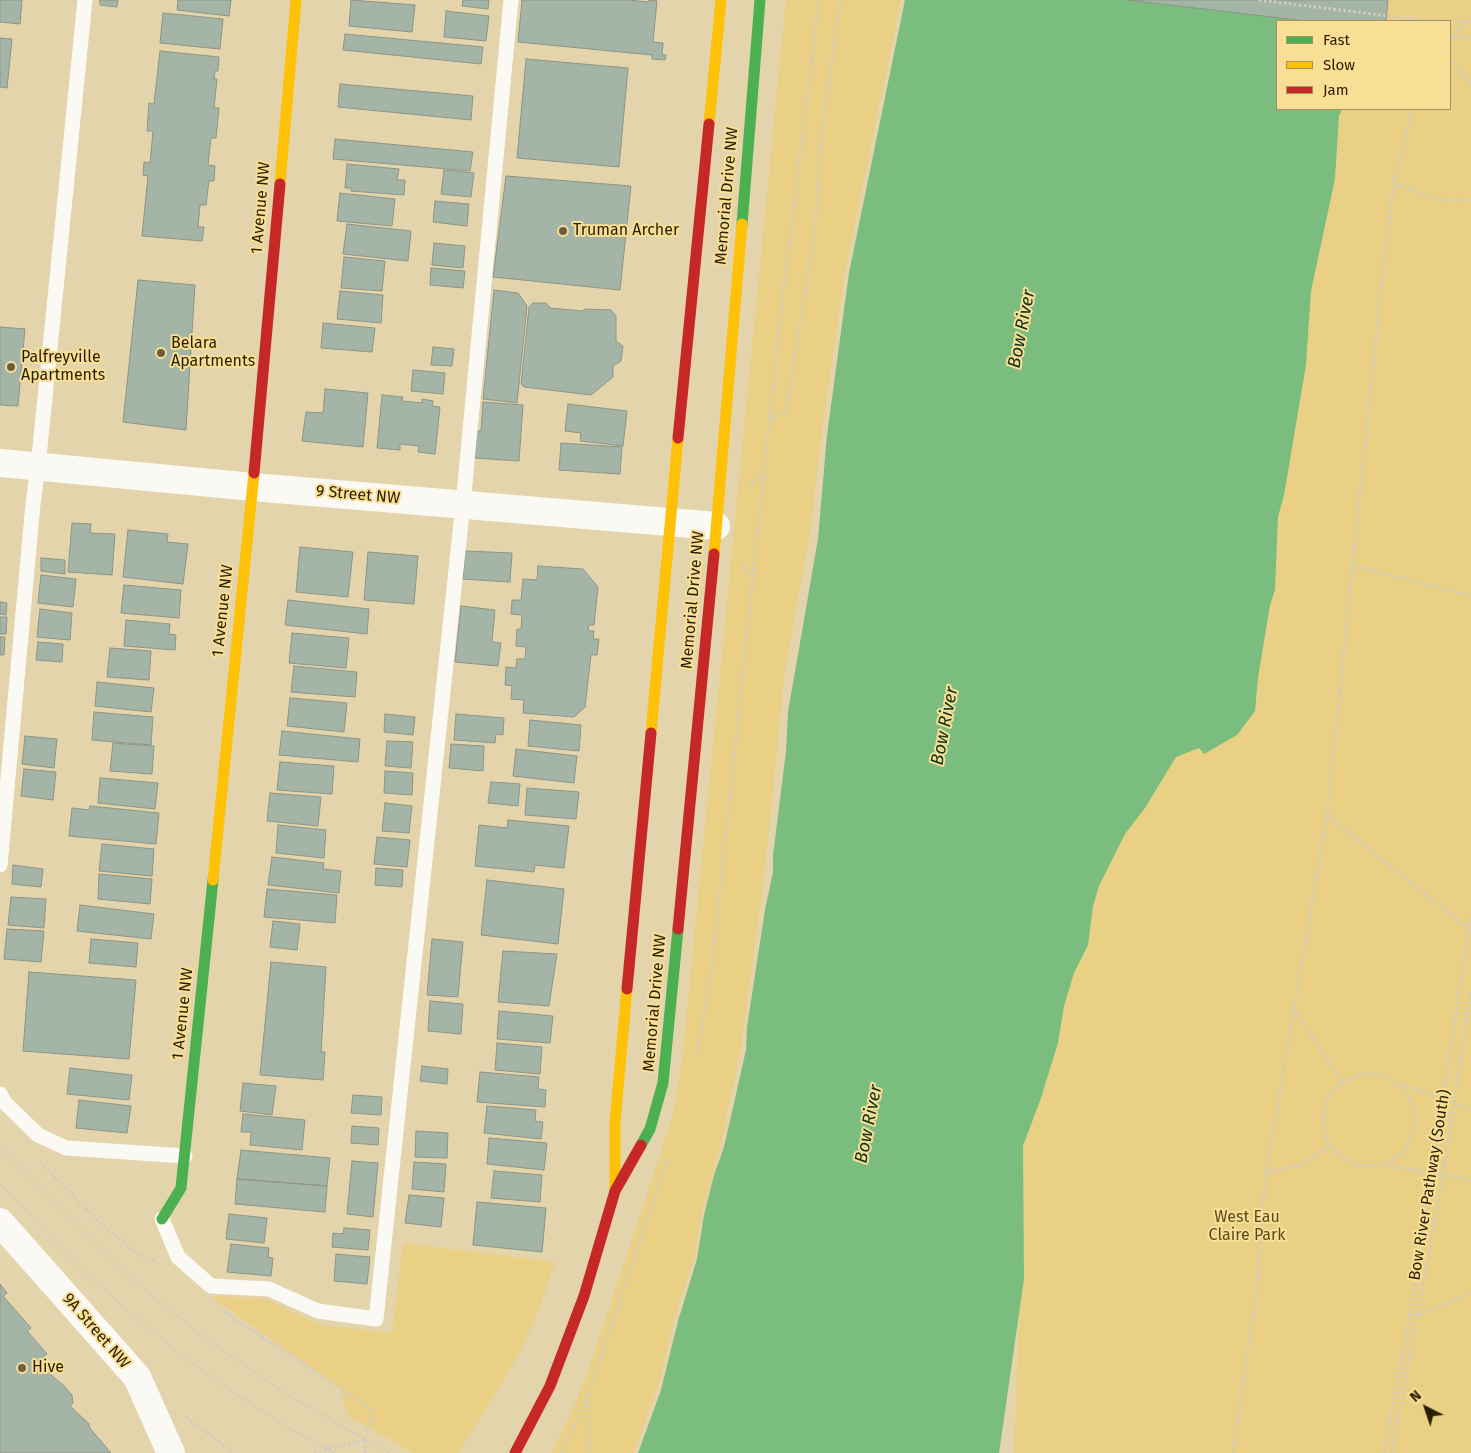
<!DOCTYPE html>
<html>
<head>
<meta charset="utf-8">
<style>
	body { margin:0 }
	#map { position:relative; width:1471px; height:1453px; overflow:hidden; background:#e3d4ac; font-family:"Fira Sans",sans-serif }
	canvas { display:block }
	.legend { position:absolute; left:1276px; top:20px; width:175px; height:90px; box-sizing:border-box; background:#f9df96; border:1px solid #a6925b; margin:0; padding:6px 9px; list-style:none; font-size:15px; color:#291f02 }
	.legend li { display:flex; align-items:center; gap:10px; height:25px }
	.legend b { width:25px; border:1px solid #a6925b }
	.north { position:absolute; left:1401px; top:1383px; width:50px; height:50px; -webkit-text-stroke:4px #f9df96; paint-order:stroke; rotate:319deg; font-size:14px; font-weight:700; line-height:20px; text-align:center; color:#291f02 }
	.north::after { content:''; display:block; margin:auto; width:18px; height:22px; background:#291f02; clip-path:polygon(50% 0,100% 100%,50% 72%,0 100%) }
</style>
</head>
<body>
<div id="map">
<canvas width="1471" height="1453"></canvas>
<ul class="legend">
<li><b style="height:6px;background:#4caf50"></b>Fast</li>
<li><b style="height:6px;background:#ffc107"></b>Slow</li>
<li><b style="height:6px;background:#c62828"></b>Jam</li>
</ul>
<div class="north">N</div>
</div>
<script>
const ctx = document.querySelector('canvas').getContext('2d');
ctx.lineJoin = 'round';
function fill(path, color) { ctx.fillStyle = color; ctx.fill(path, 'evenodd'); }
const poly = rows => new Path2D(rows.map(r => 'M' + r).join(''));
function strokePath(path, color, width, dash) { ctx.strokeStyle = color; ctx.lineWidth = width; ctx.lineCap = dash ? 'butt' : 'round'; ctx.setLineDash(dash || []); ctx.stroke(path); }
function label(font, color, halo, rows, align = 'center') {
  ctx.font = font + ' "Fira Sans",sans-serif'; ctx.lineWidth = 4; ctx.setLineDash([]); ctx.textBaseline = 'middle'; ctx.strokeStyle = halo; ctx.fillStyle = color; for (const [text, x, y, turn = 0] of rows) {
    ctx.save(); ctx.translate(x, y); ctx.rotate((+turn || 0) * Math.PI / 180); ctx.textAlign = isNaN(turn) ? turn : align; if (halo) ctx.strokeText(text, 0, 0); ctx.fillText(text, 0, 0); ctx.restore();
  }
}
fill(poly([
	[786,0,901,0,845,272,820,444,811,528,785,670,764,878,740,1053,721,1143,702,1213,694,1258,674,1320,657,1389,634,1453,551,1453,571,1413,587,1375,673,1116,682,1062],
	[1367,0,1471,0,1471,1453,1014,1453,1023,1211,1023,1146,1041,1098,1058,1043,1064,1006,1074,973,1088,945,1093,906,1099,886,1125,834,1145,808,1176,757,1199,748,1255,711,1258,678,1270,605,1275,590,1278,517,1284,495,1306,365,1311,291,1335,179,1339,116,1342,109,1450,109,1450,21,1364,21,1365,3],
	[403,1243,555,1262,540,1307,521,1351,459,1453,413,1453,348,1416,342,1392,337,1386,214,1299,215,1296,266,1299,320,1325,392,1333]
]), '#ead084');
fill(poly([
	[905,0,1367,0,1365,3,1364,21,1277,21,1277,109,1342,109,1339,116,1335,179,1311,291,1306,365,1284,495,1278,517,1275,590,1270,605,1258,678,1255,711,1237,735,1204,754,1199,748,1176,757,1145,808,1125,834,1099,886,1093,906,1088,945,1074,973,1064,1006,1058,1043,1041,1098,1023,1146,1024,1279,999,1453,638,1453,661,1390,678,1321,697,1259,704,1215,714,1175,724,1147,746,1050,747,1027,765,910,773,872,773,856,786,751,788,712,818,539,827,435,849,273]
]), '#7bbc7f');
const building = poly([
	[0,0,22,0,20,24,0,22,0,0],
	[100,0,118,0,117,7,100,5,100,0],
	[178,0,231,0,229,16,177,10,178,0],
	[351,0,415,5,412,32,349,26,351,0],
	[463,0,489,0,488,9,462,6,463,0],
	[522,0,629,0,648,2,649,0,657,1,653,42,663,43,662,55,666,55,665,60,652,59,652,55,518,42,522,0],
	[1128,0,1388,0,1386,21,1306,21,1128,0],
	[446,11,489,16,486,41,444,37,446,11],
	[163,13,223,19,220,49,160,43,163,13],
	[345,34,483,47,481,64,343,50,345,34],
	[0,38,12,39,7,88,0,87,0,38],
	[160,51,219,57,218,71,215,71,214,79,217,79,214,108,219,108,216,138,211,138,208,165,215,166,214,181,209,181,206,205,200,205,198,227,204,227,202,241,142,236,148,176,143,175,144,162,150,163,153,131,147,131,149,103,154,104,160,51],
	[526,59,628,68,619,167,517,158,526,59],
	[340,84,473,96,471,120,338,107,340,84],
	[335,139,473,152,470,171,333,159,335,139],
	[347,164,399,169,397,180,405,180,404,195,351,191,351,188,345,188,347,164],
	[444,170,474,173,471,197,441,194,444,170],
	[506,176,631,186,620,290,493,277,506,176],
	[340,193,395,199,392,226,337,221,340,193],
	[435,201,469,204,467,226,433,222,435,201],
	[347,224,411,231,408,261,343,254,347,224],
	[434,243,465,246,463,268,432,265,434,243],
	[344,257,385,261,382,291,341,288,344,257],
	[431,268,465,271,463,288,430,285,431,268],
	[138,280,195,285,186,430,123,422,138,280],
	[494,290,518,293,527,306,517,403,483,399,494,290],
	[340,291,383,295,381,323,337,319,340,291],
	[533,303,546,303,550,308,582,311,585,309,611,310,616,316,616,341,623,346,621,361,613,366,613,377,591,395,524,387,521,384,529,307,533,303],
	[323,323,375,328,372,352,321,348,323,323],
	[0,327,25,329,18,406,0,405,0,327],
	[433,347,454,349,452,366,431,365,433,347],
	[413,370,445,373,443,394,411,391,413,370],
	[325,389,368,393,363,447,302,441,306,412,323,413,325,389],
	[382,395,403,397,402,401,422,403,422,399,433,401,432,406,440,407,435,454,418,452,419,446,400,444,400,450,377,448,382,395],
	[483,402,523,405,519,461,475,458,477,431,481,431,483,402],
	[568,404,627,411,623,446,580,441,581,433,565,431,568,404],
	[561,443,622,447,620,474,559,470,561,443],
	[72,523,91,524,90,533,115,534,112,575,68,572,72,523],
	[128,530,168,534,167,542,188,544,183,584,123,577,128,530],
	[300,547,353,552,348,597,296,592,300,547],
	[465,551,512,553,510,582,463,579,465,551],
	[368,552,418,556,414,604,364,600,368,552],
	[41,558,65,560,65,574,41,571,41,558],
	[538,566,583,569,598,587,594,625,589,625,588,631,594,631,593,639,599,639,597,655,591,655,585,707,574,717,523,713,524,700,511,699,512,686,505,685,506,667,516,668,517,659,525,659,526,647,516,646,517,629,521,629,522,615,511,614,512,600,521,600,523,579,537,580,538,566],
	[41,575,76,579,73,607,38,603,41,575],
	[124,585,181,590,179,618,121,613,124,585],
	[288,600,369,609,367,634,285,625,288,600],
	[0,602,7,603,6,615,0,614,0,602],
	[461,606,495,610,492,642,501,643,498,666,455,662,461,606],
	[40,609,72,613,70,640,37,637,40,609],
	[0,617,7,617,6,634,0,634,0,617],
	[126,620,170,624,169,634,176,635,175,650,124,646,126,620],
	[292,633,349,638,346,668,289,663,292,633],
	[0,637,5,637,4,655,0,655,0,637],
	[38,642,63,644,62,662,36,660,38,642],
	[110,648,151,651,149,680,107,677,110,648],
	[294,666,357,672,355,697,291,692,294,666],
	[97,682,154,688,151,712,95,706,97,682],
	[290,698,347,703,344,732,287,726,290,698],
	[94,712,153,717,151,745,92,740,94,712],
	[385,714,415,717,413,735,384,732,385,714],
	[456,714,504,718,503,735,496,734,495,743,454,740,456,714],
	[530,720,581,725,579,751,528,746,530,720],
	[282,731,360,739,358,762,279,755,282,731],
	[25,736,57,739,54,768,22,764,25,736],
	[387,741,413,742,411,768,385,766,387,741],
	[113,743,154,746,152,774,110,771,113,743],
	[451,744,484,746,483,771,449,768,451,744],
	[516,749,577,756,574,783,513,776,516,749],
	[280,762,334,766,332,794,277,790,280,762],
	[24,769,56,772,53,800,21,796,24,769],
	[385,771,413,773,412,795,384,793,385,771],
	[100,778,158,783,155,809,98,803,100,778],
	[491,782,520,784,518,806,488,803,491,782],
	[527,788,579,792,576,819,525,815,527,788],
	[270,793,321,797,318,826,267,821,270,793],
	[385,803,412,806,409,833,382,831,385,803],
	[90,806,159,813,156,844,69,836,72,808,89,810,90,806],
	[508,820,569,826,564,868,535,865,534,872,475,866,479,825,507,828,508,820],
	[278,825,326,830,324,858,276,853,278,825],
	[377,837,410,840,407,867,374,864,377,837],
	[102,844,154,849,152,876,99,871,102,844],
	[272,857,324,863,323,869,341,871,339,893,268,885,272,857],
	[13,865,43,869,41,887,12,884,13,865],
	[376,868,403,870,402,887,375,885,376,868],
	[99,874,152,879,150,904,98,899,99,874],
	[487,880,564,889,558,944,481,935,487,880],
	[267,889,337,895,335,923,264,917,267,889],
	[11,897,46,899,44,928,8,925,11,897],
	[80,905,154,914,151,939,77,931,80,905],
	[273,921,300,924,297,950,270,947,273,921],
	[7,929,44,931,41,962,4,959,7,929],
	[91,939,138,943,136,967,89,963,91,939],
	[432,939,463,942,458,997,427,995,432,939],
	[503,951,557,954,549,1006,498,1002,503,951],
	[271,962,326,967,321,1052,325,1052,323,1080,260,1075,271,962],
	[29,972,136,980,129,1059,23,1051,29,972],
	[430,1001,463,1004,461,1034,428,1031,430,1001],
	[499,1011,553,1016,550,1043,497,1039,499,1011],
	[497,1043,542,1047,540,1074,495,1070,497,1043],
	[422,1066,448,1069,447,1084,420,1081,422,1066],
	[70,1068,132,1075,129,1100,67,1094,70,1068],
	[480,1072,539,1077,538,1089,546,1090,545,1107,477,1102,480,1072],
	[243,1083,276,1086,272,1115,240,1111,243,1083],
	[353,1095,382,1097,381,1115,351,1113,353,1095],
	[79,1100,131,1106,127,1133,76,1128,79,1100],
	[487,1106,536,1110,535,1121,543,1122,541,1139,484,1133,487,1106],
	[243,1114,305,1120,302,1150,250,1145,251,1132,241,1132,243,1114],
	[352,1126,379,1128,378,1145,351,1143,352,1126],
	[416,1131,448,1133,447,1158,415,1157,416,1131],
	[489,1138,547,1143,544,1170,487,1164,489,1138],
	[241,1150,330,1158,327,1186,237,1179,241,1150],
	[352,1161,378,1163,373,1217,347,1214,352,1161],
	[414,1162,446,1164,444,1192,412,1189,414,1162],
	[494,1171,542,1175,540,1202,491,1198,494,1171],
	[237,1179,327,1186,325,1212,235,1204,237,1179],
	[409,1195,444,1198,441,1227,405,1223,409,1195],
	[477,1202,546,1208,542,1252,473,1245,477,1202],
	[229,1214,267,1218,264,1243,226,1239,229,1214],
	[344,1228,370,1230,368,1250,332,1247,333,1233,343,1234,344,1228],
	[231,1244,269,1248,268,1257,273,1258,271,1276,227,1272,231,1244],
	[336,1254,370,1257,367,1284,334,1281,336,1254],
	[0,1284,7,1293,3,1296,31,1328,27,1331,47,1354,39,1361,50,1374,64,1386,72,1395,73,1403,70,1406,89,1424,89,1427,111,1453,0,1453,0,1284]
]);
fill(building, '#a4b5a7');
strokePath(building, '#8d9586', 1);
strokePath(poly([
	[1259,0,1421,20,1447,21],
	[1450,21,1468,22],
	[1450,35,1471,39],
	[1450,39,1467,22,1471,21],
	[1450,59,1471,84],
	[1394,183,1440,200,1471,200],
	[770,419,786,412,815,231,822,130,841,0],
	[748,486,763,475],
	[742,565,752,577],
	[1354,566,1471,596],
	[1327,815,1471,931],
	[1294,1009,1342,1082],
	[696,1057,711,976,783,293,819,0],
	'1323 1120a46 46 0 1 1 92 0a46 46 0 1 1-92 0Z',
	[1401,1084,1471,1109],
	[40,1162,107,1230,122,1240,132,1250,147,1259,155,1261],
	[1383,1165,1471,1180],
	[1266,1173,1302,1164,1330,1145],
	[220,1309,374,1411,365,1440,314,1453],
	[1410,1315,1419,1315,1471,1293],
	[588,1400,589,1453],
	[186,1417,234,1453],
	[365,1453,365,1440],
	[562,1453,588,1396,668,1159],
	[1233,1453,1256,1295,1266,1173,1327,815,1385,249,1394,183,1412,109],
	[1384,1453,1410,1315,1433,1173,1443,1099,1471,915],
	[1392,1453,1441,1188,1471,991]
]), '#d0ccbf', 3, [2.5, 2.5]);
strokePath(poly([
	[0,865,33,504,38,467,85,0],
	[0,1094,5,1103,38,1135,66,1148,185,1156],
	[162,1219,178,1257,211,1286,269,1289,318,1311,376,1319,463,504,511,0]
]), '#fbf9f3', 15);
strokePath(poly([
	[0,463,253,487,716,526],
	[0,1222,137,1377,171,1453]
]), '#fbf9f3', 28);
strokePath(poly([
	[742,224,760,0],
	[641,1145,650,1129,663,1083,678,929],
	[162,1219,181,1188,213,880]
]), '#4caf50', 11);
strokePath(poly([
	[709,124,721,0],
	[280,184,296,0],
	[714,554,742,224],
	[651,733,678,438],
	[213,880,254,473],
	[615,1190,615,1122,627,989]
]), '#ffc107', 11);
strokePath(poly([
	[678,438,709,124],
	[254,473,280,184],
	[678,929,714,554],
	[627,989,651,733],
	[515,1453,550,1386,584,1296,615,1191,641,1145]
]), '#c62828', 11);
strokePath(poly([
	[0,1146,106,1255,152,1296,201,1335,286,1394,389,1453],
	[0,1184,86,1273,130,1313,184,1357,236,1394,294,1431,334,1453]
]), '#cec9bd', 1);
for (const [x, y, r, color] of [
	[563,231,5,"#6a5e3d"],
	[161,353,5,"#6a5e3d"],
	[11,367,5,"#6a5e3d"],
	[22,1368,5,"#6a5e3d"]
]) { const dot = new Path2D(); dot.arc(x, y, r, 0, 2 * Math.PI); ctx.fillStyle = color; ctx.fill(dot); strokePath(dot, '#f9df96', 2); }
label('16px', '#291f02', '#f9df96', [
	["Memorial Drive NW",727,196,-85],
	["1 Avenue NW",261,208,-85],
	["9 Street NW",358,495,5],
	["Memorial Drive NW",693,600,-85],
	["1 Avenue NW",223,611,-84],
	["Memorial Drive NW",655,1003,-85],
	["1 Avenue NW",183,1014,-84],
	["Bow River Pathway (South)",1430,1185,-81],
	["9A Street NW",96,1331,49]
]);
label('16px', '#291f02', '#f9df96', [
	["Truman Archer",573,231],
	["Belara",171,344],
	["Apartments",171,362],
	["Palfreyville",21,358],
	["Apartments",21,376],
	["Hive",32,1368]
], 'left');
label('16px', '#5a4b1c', '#f9df96', [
	["West Eau",1247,1218],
	["Claire Park",1247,1236]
]);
label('italic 18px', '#0b3419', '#f9df96', [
	["Bow River",1022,329,-79],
	["Bow River",945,726,-79],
	["Bow River",869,1124,-79]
]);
</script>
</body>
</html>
